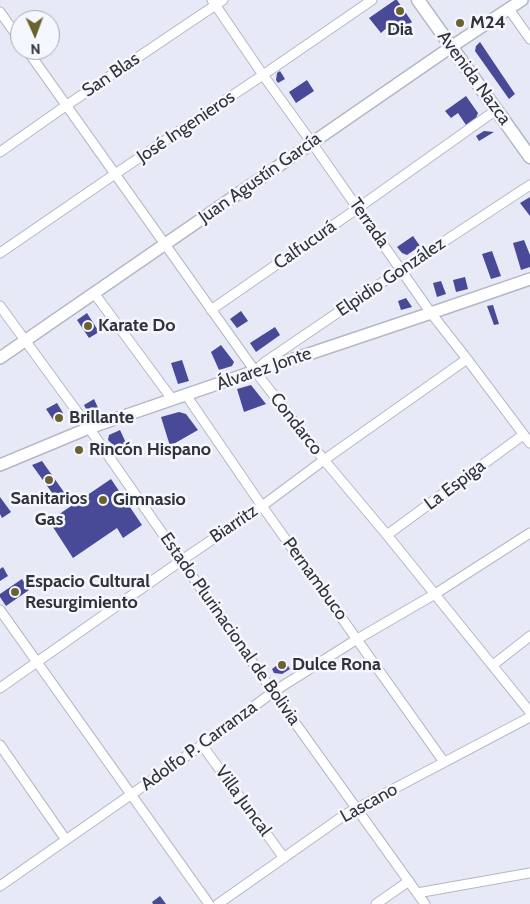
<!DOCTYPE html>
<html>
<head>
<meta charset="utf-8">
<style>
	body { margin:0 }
	#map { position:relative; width:530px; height:904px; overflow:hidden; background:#e7e9f6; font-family:Cabin,sans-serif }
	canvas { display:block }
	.north { position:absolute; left:10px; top:10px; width:50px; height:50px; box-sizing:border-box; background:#f5f7ff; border:1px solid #a7a9af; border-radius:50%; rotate:178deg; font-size:14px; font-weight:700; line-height:20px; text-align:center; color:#323338 }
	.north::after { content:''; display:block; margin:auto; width:18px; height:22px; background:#6b622f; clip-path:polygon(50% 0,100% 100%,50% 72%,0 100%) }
</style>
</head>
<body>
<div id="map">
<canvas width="530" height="904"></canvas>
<div class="north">N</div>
</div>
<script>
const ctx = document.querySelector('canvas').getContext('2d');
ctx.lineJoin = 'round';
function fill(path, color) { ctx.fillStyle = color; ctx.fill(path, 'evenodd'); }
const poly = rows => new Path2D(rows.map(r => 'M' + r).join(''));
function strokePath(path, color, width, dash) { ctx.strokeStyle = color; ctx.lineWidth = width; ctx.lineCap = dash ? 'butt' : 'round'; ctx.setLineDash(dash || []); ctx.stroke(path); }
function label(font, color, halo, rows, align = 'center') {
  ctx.font = font + ' Cabin,sans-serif'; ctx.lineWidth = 5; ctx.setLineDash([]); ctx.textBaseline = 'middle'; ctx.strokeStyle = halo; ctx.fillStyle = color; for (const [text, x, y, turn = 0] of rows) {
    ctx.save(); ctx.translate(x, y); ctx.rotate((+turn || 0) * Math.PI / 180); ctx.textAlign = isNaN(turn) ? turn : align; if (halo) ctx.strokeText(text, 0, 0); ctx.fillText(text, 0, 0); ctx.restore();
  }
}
fill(poly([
	[395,0,397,0,412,22,395,33,390,25,381,33,369,18],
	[480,42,515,94,509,99,475,51,476,46],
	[280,71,285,79,278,83,276,80,277,73],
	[307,80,314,91,296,103,289,92],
	[466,96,478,113,476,118,466,125,458,113,451,118,445,111],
	[484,131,494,132,479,141,476,136],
	[530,197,530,216,520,203],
	[413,236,420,246,407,255,402,253,397,247],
	[524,240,530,255,530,267,521,270,513,243],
	[492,251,501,276,491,279,482,254],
	[465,277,468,289,456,292,453,280],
	[441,281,446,294,437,297,433,283],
	[406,298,412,307,401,310,398,301],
	[493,305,499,324,494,325,487,306],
	[241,311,248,321,237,328,230,319],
	[87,313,99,332,89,338,77,320],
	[275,327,280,335,256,352,250,343],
	[221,345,234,362,232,366,219,370,211,352],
	[182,360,189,381,178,384,171,363],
	[251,385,266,404,244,412,237,389],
	[94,399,99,410,94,413,87,411,84,405],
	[57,403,63,413,62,417,54,421,46,409],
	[179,412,186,414,198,430,170,446,161,417],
	[120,430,126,443,116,448,108,440,109,435],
	[42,461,66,495,58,501,32,465],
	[111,479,142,525,123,538,117,528,73,558,49,521],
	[0,497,11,512,2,518,0,514],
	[3,567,8,576,0,581,0,569],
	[22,579,29,590,6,606,0,597,0,594],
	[284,660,290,669,282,674,274,673,272,669],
	[160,896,166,904,153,904,152,902]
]), '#484a97');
const minor = poly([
	[212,0,263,75,312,143,431,313,467,359,530,443],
	[509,9,530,39],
	[0,12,20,40],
	[27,50,255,371,324,460,387,535,530,712],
	[0,152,67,105,223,0],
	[0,253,115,174,263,75,372,0],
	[94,293,172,399],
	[0,306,89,428,273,692,425,904],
	[211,310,358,208,496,110],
	[255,371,265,362,402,269,530,185],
	[186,395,262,506,444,762],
	[387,535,523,435],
	[0,610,209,904],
	[493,665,530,636],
	[0,688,182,560,262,506,324,460,467,359],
	[0,745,66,840],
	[202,745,284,858],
	[0,886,202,745,273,692,354,641,435,594,530,533],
	[417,893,530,873],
	[218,904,346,814,530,717],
	[376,904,409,881]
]);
const tertiary = poly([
	[0,358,451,47,522,0],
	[0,465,89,428,255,371,267,368,431,313,530,279]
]);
const secondary = poly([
	[418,0,530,157]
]);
strokePath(minor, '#b5b7c4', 11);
strokePath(tertiary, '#b5b7c4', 14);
strokePath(secondary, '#b5b7c4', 15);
strokePath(minor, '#fff', 9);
strokePath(tertiary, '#fff', 11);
strokePath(secondary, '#fff', 12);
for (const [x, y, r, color] of [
	[400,11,5,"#6b622f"],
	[460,23,5,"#6b622f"],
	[88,326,5,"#6b622f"],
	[59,418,5,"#6b622f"],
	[79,450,5,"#6b622f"],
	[49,480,5,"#6b622f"],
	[103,500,5,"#6b622f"],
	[15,592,5,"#6b622f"],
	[282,665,5,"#6b622f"]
]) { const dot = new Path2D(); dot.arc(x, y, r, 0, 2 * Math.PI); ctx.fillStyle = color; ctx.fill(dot); strokePath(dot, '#f5f7ff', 2); }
label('bold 18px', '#323338', '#f5f7ff', [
	["M24",470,23],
	["Dia",400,30,"center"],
	["Karate Do",98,326],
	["Brillante",69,418],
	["Rincón Hispano",89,450],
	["Sanitarios",49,499,"center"],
	["Gas",49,520,"center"],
	["Gimnasio",113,500],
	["Espacio Cultural",25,582],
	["Resurgimiento",25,603],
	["Dulce Rona",292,665]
], 'left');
label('18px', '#323338', '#f5f7ff', [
	["San Blas",111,75,-34],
	["Avenida Nazca",474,78,54],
	["José Ingenieros",186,127,-34],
	["Juan Agustín García",260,178,-35],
	["Terrada",369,223,55],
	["Calfucurá",305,245,-35],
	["Elpidio González",391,277,-34],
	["Álvarez Jonte",264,369,-19],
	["Condarco",296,424,52],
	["La Espiga",455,485,-37],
	["Biarritz",234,524,-34],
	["Pernambuco",315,579,54],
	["Estado Plurinacional de Bolivia",230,629,55],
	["Adolfo P. Carranza",199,746,-36],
	["Villa Juncal",243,801,54],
	["Lascano",369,803,-29]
]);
</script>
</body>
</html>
